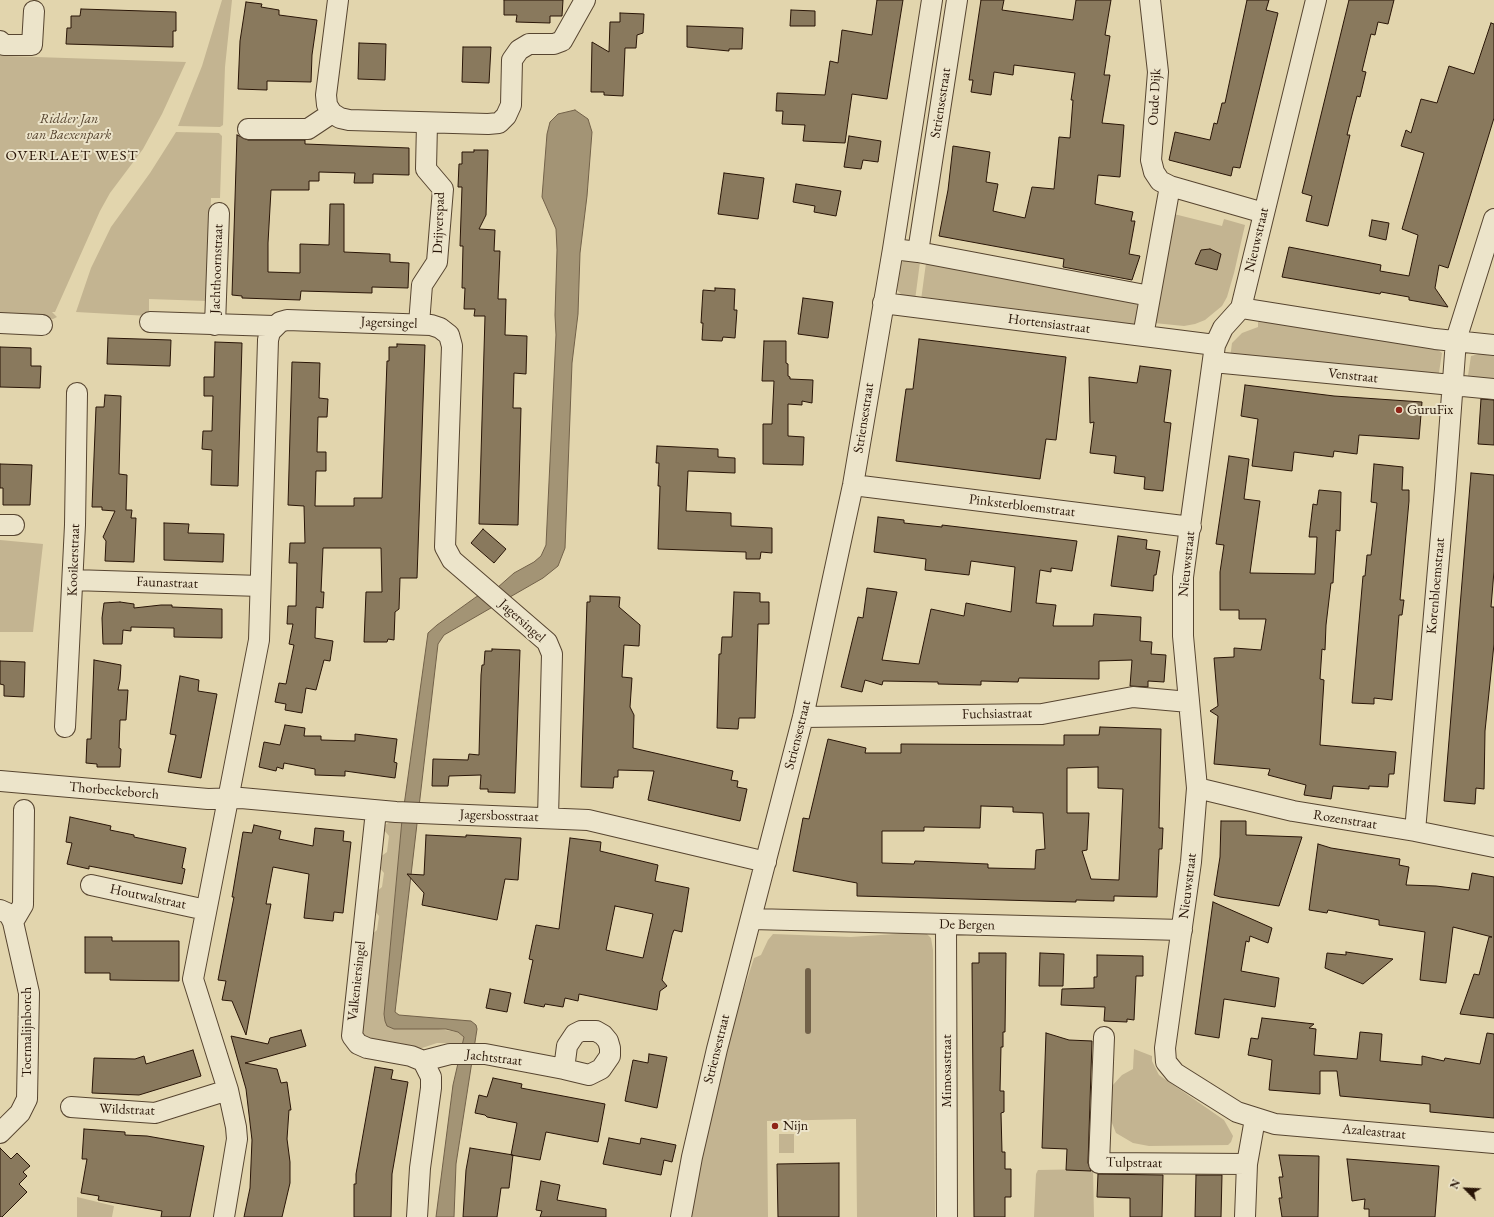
<!DOCTYPE html>
<html>
<head>
<meta charset="utf-8">
<style>
	body { margin:0 }
	#map { position:relative; width:1494px; height:1217px; overflow:hidden; background:#e2d5ad; font-family:"EB Garamond",serif }
	canvas { display:block }
	.north { position:absolute; left:1446px; top:1169px; width:40px; height:40px; -webkit-text-stroke:3px #ece4ca; paint-order:stroke; rotate:294deg; font-size:11px; font-weight:700; line-height:16px; text-align:center; color:#291507 }
	.north::after { content:''; display:block; margin:auto; width:14px; height:18px; background:#291507; clip-path:polygon(50% 0,100% 100%,50% 72%,0 100%) }
</style>
</head>
<body>
<div id="map">
<canvas width="1494" height="1217"></canvas>
<div class="north">N</div>
</div>
<script>
const ctx = document.querySelector('canvas').getContext('2d');
ctx.lineJoin = 'round';
function fill(path, color) { ctx.fillStyle = color; ctx.fill(path, 'evenodd'); }
const poly = rows => new Path2D(rows.map(r => 'M' + r).join(''));
function strokePath(path, color, width, dash) { ctx.strokeStyle = color; ctx.lineWidth = width; ctx.lineCap = dash ? 'butt' : 'round'; ctx.setLineDash(dash || []); ctx.stroke(path); }
function label(font, color, halo, rows, align = 'center') {
  ctx.font = font + ' "EB Garamond",serif'; ctx.lineWidth = 4; ctx.setLineDash([]); ctx.textBaseline = 'middle'; ctx.strokeStyle = halo; ctx.fillStyle = color; for (const [text, x, y, turn = 0] of rows) {
    ctx.save(); ctx.translate(x, y); ctx.rotate((+turn || 0) * Math.PI / 180); ctx.textAlign = isNaN(turn) ? turn : align; if (halo) ctx.strokeText(text, 0, 0); ctx.fillText(text, 0, 0); ctx.restore();
  }
}
fill(poly([
	[222,0,232,0,225,67,223,125,220,127,178,126,202,66],
	[0,51,6,56,186,62,162,114,143,149,110,193,100,211,55,312,52,312,57,317,53,319,14,317,11,313,0,313],
	[176,132,219,133,222,136,220,198,211,198,207,301,149,299,149,316,76,312,91,268,111,227,150,173],
	[1174,214,1222,226,1224,219,1245,225,1234,273,1227,297,1222,306,1205,320,1195,324,1184,326,1154,323],
	[906,259,920,262,915,300,903,296,897,290,901,263],
	[926,263,1140,302,1136,326,921,300],
	[1258,322,1275,323,1435,348,1442,353,1438,379,1230,358,1232,343,1242,333,1258,327],
	[1479,354,1494,356,1494,386,1467,382,1471,356],
	[0,540,43,544,33,632,0,632],
	[393,820,402,820,384,1014,385,1021,458,1032,464,1037,463,1043,437,1043,419,1049,369,1040,363,1037,360,1023,370,936,377,930,379,916,374,910,376,892,382,887,384,873,379,867,380,857,387,852,389,836,384,830,385,825],
	[925,932,931,938,933,950,935,1217,857,1217,856,1119,767,1121,768,1217,689,1217,729,1036,754,958,761,955,768,940,773,934,851,937],
	[1134,1049,1152,1056,1152,1061,1159,1075,1224,1120,1233,1136,1231,1142,1228,1145,1149,1146,1133,1143,1116,1133,1108,1113,1108,1096,1112,1086,1122,1075,1133,1069],
	[779,1134,794,1134,794,1153,779,1153],
	[1093,1169,1094,1217,1034,1217,1036,1174,1038,1170],
	[77,1197,114,1206,112,1217,77,1217]
]), '#c3b491');
const water = poly([
	[575,110,588,119,592,132,587,196,580,253,578,314,572,363,565,548,558,566,543,578,444,635,438,644,395,1012,399,1015,471,1021,476,1025,477,1029,456,1164,454,1217,436,1217,453,1085,464,1037,458,1032,446,1029,394,1029,387,1026,385,1021,384,1014,402,820,428,633,437,625,476,597,497,588,514,573,534,562,541,556,546,545,556,335,555,315,557,250,556,229,542,197,547,134,550,122,558,114,575,110]
]);
fill(water, '#a39475');
strokePath(water, '#726149', 1);
strokePath(poly([
	[808,971,808,1031]
]), '#726149', 6);
const building = poly([
	[504,0,563,0,562,16,550,16,550,23,516,22,517,15,504,15,504,0],
	[877,0,903,0,887,99,852,94,845,143,803,141,805,125,782,124,783,111,776,111,777,93,825,95,830,61,838,63,842,30,872,35,877,0],
	[981,0,1004,0,1002,10,1073,20,1076,0,1111,0,1105,35,1110,36,1104,75,1110,75,1102,123,1124,125,1123,139,1120,177,1098,175,1095,204,1133,212,1131,221,1135,221,1129,254,1140,256,1132,280,1063,267,1064,259,939,236,948,190,953,146,990,152,986,182,998,184,993,211,1025,218,1032,187,1054,189,1059,137,1070,138,1073,100,1071,100,1075,73,1014,65,1013,75,994,72,991,95,971,92,973,80,969,80,981,0],
	[1247,0,1269,0,1266,10,1278,13,1240,168,1233,167,1231,176,1169,160,1175,132,1210,140,1214,123,1217,124,1222,103,1225,103,1247,0],
	[1349,0,1394,0,1388,24,1378,22,1375,35,1371,34,1362,71,1366,72,1360,97,1357,96,1352,115,1347,135,1350,135,1328,226,1306,221,1312,196,1302,193,1349,0],
	[246,2,262,4,261,7,279,10,279,15,317,20,312,55,311,82,267,81,267,90,238,89,240,41,246,2],
	[81,9,176,12,176,31,173,31,173,47,66,44,67,28,71,28,71,16,80,16,81,9],
	[791,10,815,11,815,26,790,26,791,10],
	[620,13,644,14,643,33,637,35,636,48,625,48,623,96,604,95,604,92,591,92,592,42,609,52,610,22,620,22,620,13],
	[1491,23,1494,24,1494,118,1448,268,1439,265,1435,288,1448,307,1409,300,1409,297,1381,292,1380,294,1282,277,1289,247,1381,265,1380,271,1409,276,1418,235,1402,229,1424,153,1401,146,1406,130,1411,133,1421,99,1437,103,1449,66,1474,74,1491,23],
	[687,26,743,28,742,49,729,49,729,51,687,47,687,26],
	[359,43,386,44,385,80,358,79,359,43],
	[463,47,491,47,489,83,462,82,463,47],
	[237,135,248,140,305,140,305,144,409,148,409,175,373,174,373,183,354,183,355,173,319,172,319,181,309,181,309,190,271,190,268,243,268,272,300,273,300,244,329,245,330,204,344,204,344,252,390,254,390,262,409,263,408,288,372,287,372,293,301,291,300,300,242,298,242,296,232,295,237,135],
	[849,136,881,141,878,162,863,160,861,169,844,167,849,136],
	[474,150,488,150,486,215,479,229,495,230,494,251,500,251,498,299,506,299,505,335,527,336,526,374,514,373,513,408,521,408,518,525,479,524,485,316,474,316,475,309,464,309,465,288,462,288,463,246,460,246,462,187,458,187,459,164,462,164,462,152,474,152,474,150],
	[724,173,764,178,758,219,718,214,724,173],
	[796,184,841,191,836,216,814,212,815,206,793,202,796,184],
	[1372,220,1389,223,1386,240,1369,236,1372,220],
	[1210,249,1221,254,1217,270,1195,264,1201,250,1210,249],
	[715,288,735,289,734,310,737,310,735,338,723,337,722,341,702,340,703,323,701,323,703,290,715,291,715,288],
	[803,298,833,302,828,338,798,334,803,298],
	[108,338,171,340,170,366,107,364,108,338],
	[919,339,1066,357,1056,440,1046,439,1040,479,896,461,906,389,913,389,919,339],
	[764,341,786,341,786,363,788,364,788,376,790,377,790,379,813,380,812,403,802,401,802,405,788,404,788,436,804,437,803,465,763,464,763,424,772,424,774,381,762,381,764,341],
	[215,342,242,343,238,486,211,485,212,450,202,449,203,431,212,431,213,396,204,396,204,377,214,377,215,342],
	[397,344,425,345,417,578,400,578,399,609,395,612,394,640,388,639,387,642,364,642,366,592,382,592,381,548,323,548,321,592,324,592,323,608,316,607,315,638,333,641,330,661,324,660,316,690,306,688,302,713,285,710,286,704,275,702,279,683,286,684,294,645,289,644,293,624,287,624,288,606,296,606,297,563,289,563,290,543,305,543,304,506,288,505,292,362,320,363,319,398,328,399,327,417,318,417,317,452,326,452,326,471,316,471,315,506,354,506,354,498,382,498,387,361,389,361,389,347,397,347,397,344],
	[0,347,31,348,31,366,41,366,40,388,0,387,0,347],
	[1140,366,1171,370,1164,422,1171,423,1163,491,1144,489,1145,477,1114,473,1116,456,1090,453,1094,422,1090,423,1089,377,1137,383,1140,366],
	[1245,385,1334,396,1422,402,1419,439,1359,435,1357,454,1334,451,1333,457,1294,452,1292,471,1252,466,1258,419,1241,416,1245,385],
	[105,395,121,396,119,474,127,475,126,510,132,510,131,518,136,518,134,562,105,561,106,541,103,537,115,511,102,510,102,507,92,507,96,407,104,407,105,395],
	[1481,399,1494,400,1494,445,1478,444,1481,399],
	[657,446,718,449,718,457,735,458,735,473,688,471,686,511,731,513,731,526,772,528,772,553,761,552,760,559,746,559,746,552,658,549,660,486,658,486,659,463,656,463,657,446],
	[1229,456,1249,459,1244,499,1260,501,1250,573,1315,574,1317,537,1309,537,1313,504,1317,505,1319,490,1341,492,1340,531,1336,530,1333,583,1331,583,1326,625,1325,650,1322,649,1320,679,1324,680,1320,745,1396,752,1394,774,1389,774,1388,787,1369,786,1369,789,1333,786,1331,799,1304,795,1306,785,1268,775,1270,769,1214,764,1218,716,1210,711,1218,706,1214,658,1234,657,1234,648,1261,650,1266,619,1239,619,1239,610,1220,610,1220,572,1224,545,1216,544,1229,456],
	[0,464,32,465,30,505,3,505,3,488,0,488,0,464],
	[1374,464,1403,467,1402,490,1409,490,1409,501,1400,600,1404,600,1402,615,1399,615,1392,700,1374,698,1374,704,1352,703,1363,576,1365,576,1367,555,1371,555,1377,503,1371,502,1374,464],
	[1471,473,1494,475,1494,571,1491,607,1494,607,1494,644,1485,731,1484,789,1476,788,1475,804,1444,801,1471,473],
	[878,517,904,520,904,523,942,527,942,525,1077,541,1072,571,1051,568,1051,572,1040,570,1036,603,1056,605,1053,626,1093,626,1094,614,1141,617,1140,641,1152,642,1151,654,1166,655,1164,682,1148,681,1148,687,1130,686,1132,660,1099,661,1099,679,1019,678,1018,682,981,681,981,685,938,684,938,682,883,681,882,685,865,680,862,692,841,687,858,617,863,618,867,588,897,592,882,660,919,664,931,609,964,616,966,603,1011,612,1015,567,971,561,969,575,925,570,926,559,874,552,878,517],
	[164,523,189,524,188,533,224,534,223,562,164,560,164,523],
	[483,529,506,549,494,563,471,543,483,529],
	[1118,536,1147,540,1146,549,1160,551,1156,575,1154,575,1153,591,1111,586,1118,536],
	[734,592,760,593,760,602,769,602,769,624,758,624,755,718,739,718,738,729,717,728,719,654,721,654,722,637,732,637,734,592],
	[590,596,620,597,619,607,640,625,639,646,624,645,622,677,632,678,630,707,634,715,633,748,733,771,731,780,738,781,737,787,747,789,740,821,648,800,654,771,618,770,618,777,614,777,613,788,581,787,587,602,590,602,590,596],
	[120,602,134,604,134,608,161,605,172,605,172,607,222,609,222,638,174,637,174,628,131,627,131,631,123,630,122,644,103,644,102,618,104,603,120,602],
	[492,649,520,650,515,793,488,792,488,789,480,789,481,775,449,776,448,786,432,786,433,759,468,760,469,754,479,755,481,675,482,665,484,665,485,651,492,651,492,649],
	[94,660,121,665,120,680,118,690,128,690,126,720,120,720,119,748,121,749,120,767,97,767,97,764,86,763,87,739,91,739,94,660],
	[0,661,25,662,24,697,4,696,4,685,0,684,0,661],
	[180,676,199,680,198,691,217,694,201,778,168,772,176,735,170,734,180,676],
	[285,725,305,728,304,736,321,736,321,740,355,741,355,734,397,739,394,762,397,763,395,778,345,771,345,776,315,775,315,769,284,763,283,769,277,767,276,771,259,767,264,742,280,745,285,725],
	[1100,727,1161,729,1159,828,1163,828,1162,849,1159,849,1157,897,1114,896,1114,901,1076,900,1076,902,857,896,857,883,793,871,803,818,809,819,828,739,866,748,865,753,901,753,901,744,1064,745,1064,735,1099,735,1100,727],
	[1098,767,1098,788,1123,789,1119,880,1091,879,1082,851,1087,850,1089,813,1067,813,1067,768,1098,767],
	[981,806,1013,807,1013,812,1043,813,1045,849,1036,850,1035,869,988,868,988,864,915,861,914,864,882,863,882,831,924,831,924,827,980,828,981,806],
	[70,817,111,826,110,830,134,835,134,837,186,848,182,868,185,869,182,884,89,866,89,869,67,864,72,843,66,842,70,817],
	[1221,821,1246,821,1246,835,1302,837,1279,906,1220,897,1214,895,1220,857,1221,821],
	[254,825,281,831,279,839,313,846,315,828,344,831,343,841,351,842,343,913,334,912,333,921,304,918,309,874,273,867,266,904,271,904,246,1035,232,1001,222,1000,226,981,218,980,234,897,232,897,243,832,252,833,254,825],
	[426,835,466,837,466,835,521,838,518,880,505,879,497,920,422,905,424,893,407,874,424,875,426,835],
	[570,838,601,842,600,851,658,865,655,881,689,888,682,932,674,930,672,935,662,980,667,986,660,991,657,1010,579,994,578,1001,565,998,563,1007,545,1004,544,1007,524,1003,533,960,529,959,536,925,559,929,570,838],
	[615,906,653,914,643,958,606,950,615,906],
	[1318,844,1331,848,1400,859,1399,865,1409,867,1406,885,1436,886,1469,890,1472,873,1494,877,1494,1018,1460,1014,1474,974,1479,975,1489,937,1492,937,1453,927,1446,983,1420,980,1425,932,1379,925,1379,920,1328,910,1327,913,1309,910,1318,844],
	[1213,902,1272,928,1268,943,1250,936,1249,942,1246,941,1241,971,1279,978,1275,1007,1224,999,1219,1038,1195,1034,1213,902],
	[85,937,112,937,112,941,179,941,179,981,110,980,110,973,85,973,85,937],
	[1346,952,1393,959,1363,984,1325,968,1327,953,1346,955,1346,952],
	[979,953,1006,953,1005,1032,1003,1032,1003,1047,1001,1047,1000,1091,1004,1091,1004,1112,1001,1113,1002,1152,1005,1152,1005,1169,1011,1169,1011,1197,1005,1197,1005,1217,974,1217,972,963,979,963,979,953],
	[1040,953,1064,954,1063,986,1039,986,1040,953],
	[1097,955,1143,956,1143,976,1136,976,1134,1020,1127,1019,1127,1022,1104,1021,1105,1007,1061,1005,1062,989,1094,988,1094,977,1097,977,1097,955],
	[490,989,511,993,507,1012,486,1008,490,989],
	[1262,1018,1314,1024,1309,1028,1316,1029,1314,1055,1357,1059,1360,1032,1382,1034,1380,1061,1422,1065,1422,1056,1444,1061,1445,1058,1480,1064,1487,1033,1494,1034,1494,1118,1430,1112,1430,1104,1340,1096,1337,1071,1320,1071,1320,1094,1269,1090,1272,1060,1248,1055,1251,1038,1258,1039,1262,1018],
	[301,1030,306,1046,245,1063,277,1069,281,1083,287,1082,291,1110,289,1110,287,1139,290,1162,290,1183,282,1217,244,1217,250,1188,252,1140,246,1089,231,1036,268,1044,270,1038,301,1030],
	[1046,1033,1069,1040,1092,1041,1088,1163,1091,1171,1066,1170,1067,1149,1042,1148,1046,1033],
	[193,1050,201,1076,139,1095,92,1093,94,1058,135,1059,144,1056,146,1064,193,1050],
	[649,1054,667,1057,657,1108,625,1101,633,1060,648,1063,649,1054],
	[375,1067,393,1070,391,1079,408,1082,392,1174,391,1217,354,1217,354,1184,356,1184,356,1174,375,1067],
	[493,1078,522,1084,521,1088,605,1104,598,1142,546,1132,540,1160,511,1155,517,1123,487,1117,485,1115,475,1113,479,1095,487,1097,493,1078],
	[84,1129,125,1132,125,1135,147,1136,204,1146,190,1217,161,1217,162,1211,98,1200,99,1196,81,1193,87,1159,82,1159,84,1129],
	[609,1138,640,1144,641,1138,676,1145,672,1162,664,1160,661,1175,603,1164,609,1138],
	[0,1148,11,1159,17,1153,30,1166,23,1172,27,1176,19,1184,27,1192,2,1217,0,1217,0,1148],
	[470,1148,513,1155,509,1188,501,1188,497,1217,463,1217,466,1170,470,1148],
	[1279,1155,1319,1156,1318,1217,1282,1217,1279,1198,1282,1198,1279,1177,1283,1177,1279,1155],
	[1347,1159,1439,1166,1435,1217,1369,1217,1369,1209,1364,1209,1365,1199,1352,1201,1347,1159],
	[839,1163,839,1217,778,1217,777,1164,839,1163],
	[1098,1174,1163,1175,1162,1217,1130,1217,1130,1198,1097,1197,1098,1174],
	[1196,1175,1222,1175,1221,1217,1195,1217,1196,1175],
	[541,1181,560,1185,557,1200,606,1209,606,1217,540,1217,542,1211,536,1210,541,1181]
]);
fill(building, '#89795d');
strokePath(building, '#291507', 1);
const minor = poly([
	[338,0,326,95,327,105,332,113,340,118,349,120,488,124,499,123,506,116,511,105,512,60,519,50,529,44,554,44,562,41,585,0],
	[1150,0,1158,72,1151,160,1154,172,1160,181,1170,186,1264,213],
	[1316,0,1241,308,1223,328,1215,345,1183,577,1183,636,1197,788,1191,862,1165,1048,1166,1062,1175,1073,1237,1112,1275,1124,1494,1143],
	[0,41,4,45,32,45,34,11],
	[248,129,308,129,332,113],
	[893,249,918,252,957,0],
	[918,252,1150,296],
	[883,303,1215,345],
	[1241,308,1435,339,1494,345],
	[150,322,274,326],
	[0,323,42,325],
	[419,324,422,285,437,262,443,189,426,169,427,123],
	[215,325,219,213],
	[1143,336,1170,186],
	[1213,362,1494,389],
	[853,485,1191,527],
	[0,525,14,525],
	[73,580,260,586],
	[803,717,1042,714,1133,697,1189,702],
	[65,727,75,525,77,393],
	[0,781,208,799,241,798,396,812,588,820,766,862],
	[1197,788,1293,811,1415,831,1494,847],
	[376,811,352,1036,358,1044,367,1048,411,1056,423,1061,431,1077,431,1088,420,1168,417,1217],
	[1415,831,1445,489,1456,340,1494,219],
	[91,885,206,910],
	[0,910,9,914,13,922,29,993,27,1099,20,1113,0,1133],
	[752,919,1182,930],
	[13,922,23,905,24,810],
	[946,924,947,1217],
	[1104,1037,1099,1163,1247,1164],
	[423,1061,450,1054,485,1054,564,1069,567,1046,575,1034,581,1031,596,1031,603,1035,608,1041,610,1048,610,1056,601,1069,589,1075,564,1069],
	[71,1107,155,1113,228,1090],
	[224,1217,237,1139,236,1127,228,1090,193,979,259,640,268,340,270,332,280,322,287,320,431,325,440,328,449,335,452,346,445,547,452,560,547,642,552,654,548,818],
	[681,1217,692,1157,717,1049,803,717,853,485,893,249,932,0],
	[1245,1217,1247,1164,1255,1119]
]);
strokePath(minor, '#574530', 22);
strokePath(minor, '#ece4ca', 20);
for (const [x, y, r, color] of [
	[1399,410,4,"#8f2418"],
	[775,1126,4,"#8f2418"]
]) { const dot = new Path2D(); dot.arc(x, y, r, 0, 2 * Math.PI); ctx.fillStyle = color; ctx.fill(dot); strokePath(dot, '#ece4ca', 1.5); }
label('14px', '#291507', '#ece4ca', [
	["Oude Dijk",1155,97,-87],
	["Striensestraat",941,103,-81],
	["Drijverspad",439,223,-88],
	["Nieuwstraat",1257,240,-77],
	["Jachthoornstraat",217,269,-88],
	["Jagersingel",389,323,2],
	["Hortensiastraat",1049,324,7],
	["Venstraat",1353,376,6],
	["Striensestraat",864,418,-81],
	["Pinksterbloemstraat",1022,506,7],
	["Kooikerstraat",74,560,-88],
	["Nieuwstraat",1187,564,-84],
	["Faunastraat",167,583,2],
	["Korenbloemstraat",1436,586,-85],
	["Jagersingel",522,621,42],
	["Fuchsiastraat",997,714,-1],
	["Striensestraat",798,735,-76],
	["Thorbeckeborch",114,791,5],
	["Jagersbosstraat",499,816,2],
	["Rozenstraat",1345,820,9],
	["Nieuwstraat",1188,886,-83],
	["Houtwalstraat",148,897,12],
	["De Bergen",967,925,1],
	["Valkeniersingel",357,981,-84],
	["Toermalijnborch",27,1032,-90],
	["Striensestraat",717,1049,-76],
	["Jachtstraat",494,1058,7],
	["Mimosastraat",947,1071,-90],
	["Wildstraat",127,1110,2],
	["Azaleastraat",1374,1132,5],
	["Tulpstraat",1134,1163,1]
]);
label('italic 14px', '#574530', '#ece4ca', [
	["Ridder Jan",69,119],
	["van Baexenpark",69,135]
]);
label('14px', '#291507', '#ece4ca', [
	["GuruFix",1407,410],
	["Nijn",783,1126]
], 'left');
ctx.letterSpacing = '1px';
label('15px', '#291507', '#ece4ca', [
	["OVERLAET WEST",72,156]
]);
ctx.letterSpacing = '0px';
</script>
</body>
</html>
